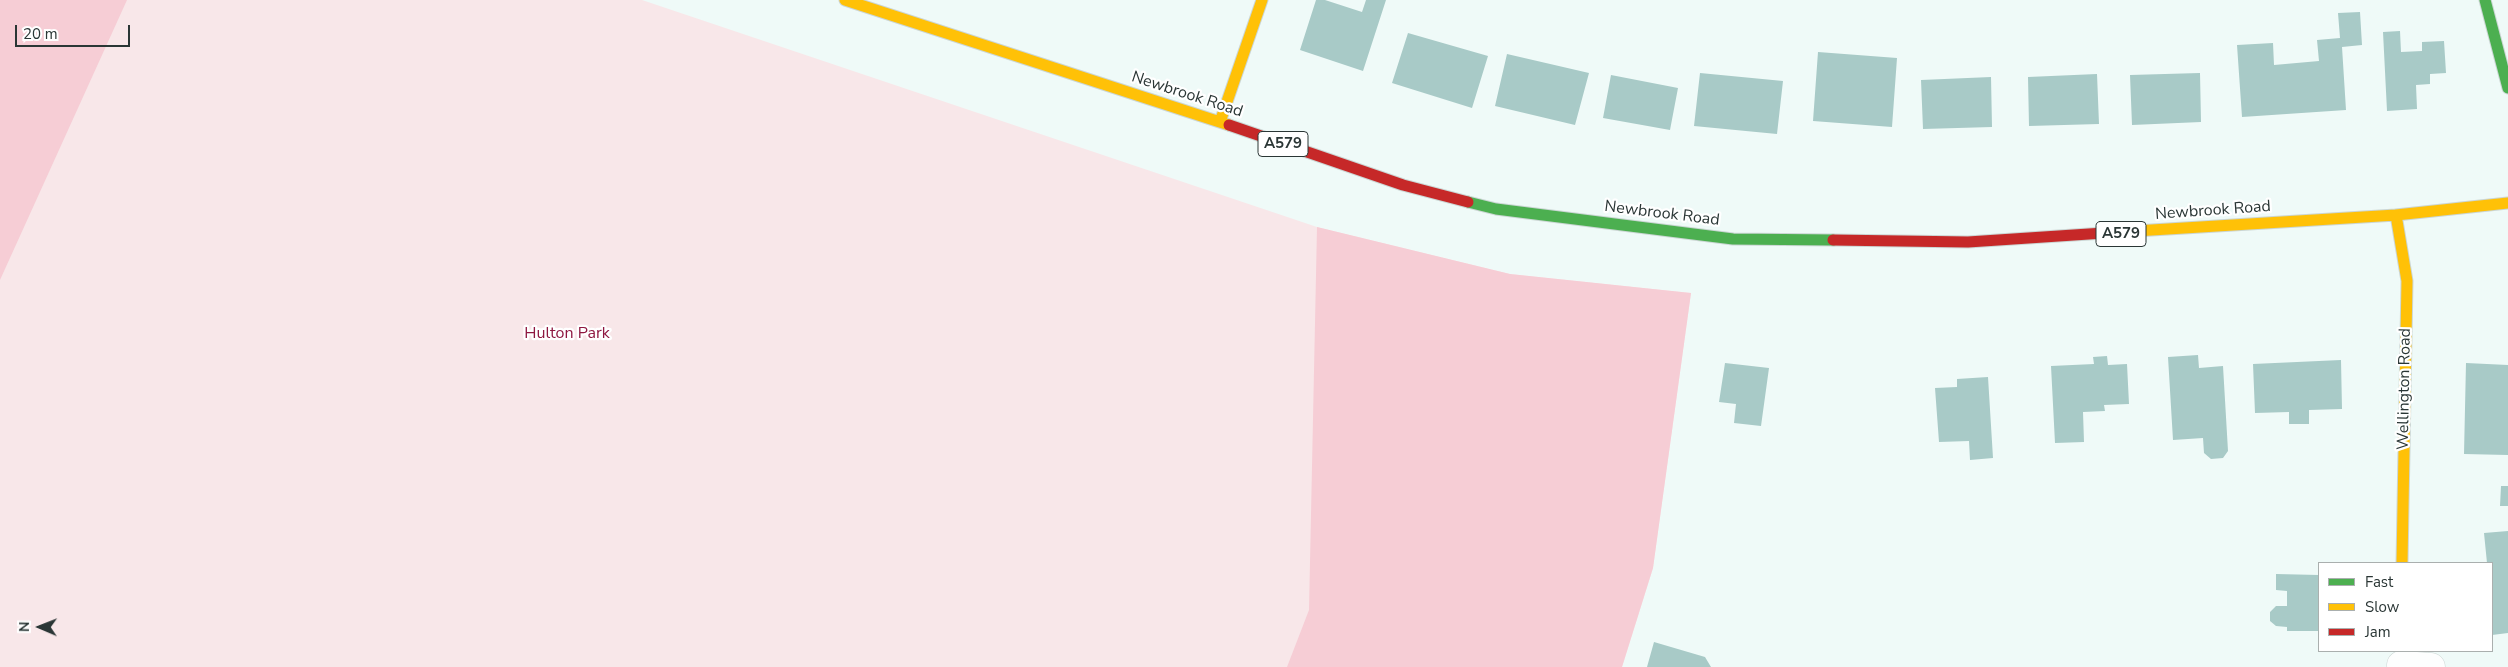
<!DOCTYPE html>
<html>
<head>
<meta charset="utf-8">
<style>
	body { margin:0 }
	#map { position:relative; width:2508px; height:667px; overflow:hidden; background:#effaf8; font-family:"Nunito Sans",sans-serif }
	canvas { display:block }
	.legend { position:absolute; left:2318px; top:562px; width:175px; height:90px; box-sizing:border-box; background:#fff; border:1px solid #aaafae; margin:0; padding:6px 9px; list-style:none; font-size:15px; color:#2a3635 }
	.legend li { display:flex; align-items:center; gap:10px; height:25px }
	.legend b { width:25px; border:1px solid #aaafae }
	.north { position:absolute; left:15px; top:602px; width:50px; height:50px; -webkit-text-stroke:4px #fff; paint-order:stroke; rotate:271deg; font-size:14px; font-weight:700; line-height:20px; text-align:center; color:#2a3635 }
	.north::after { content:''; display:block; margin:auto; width:18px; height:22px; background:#2a3635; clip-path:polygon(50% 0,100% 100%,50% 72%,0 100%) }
	.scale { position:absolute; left:15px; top:25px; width:115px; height:22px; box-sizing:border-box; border:2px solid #2a3635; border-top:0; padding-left:6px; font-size:15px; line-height:18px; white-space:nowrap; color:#2a3635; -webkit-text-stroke:4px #fff; paint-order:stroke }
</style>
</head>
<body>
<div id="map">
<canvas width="2508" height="667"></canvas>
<ul class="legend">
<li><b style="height:6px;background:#4caf50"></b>Fast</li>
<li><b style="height:6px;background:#ffc107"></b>Slow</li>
<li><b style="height:6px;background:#c62828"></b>Jam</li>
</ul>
<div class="north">N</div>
<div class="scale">20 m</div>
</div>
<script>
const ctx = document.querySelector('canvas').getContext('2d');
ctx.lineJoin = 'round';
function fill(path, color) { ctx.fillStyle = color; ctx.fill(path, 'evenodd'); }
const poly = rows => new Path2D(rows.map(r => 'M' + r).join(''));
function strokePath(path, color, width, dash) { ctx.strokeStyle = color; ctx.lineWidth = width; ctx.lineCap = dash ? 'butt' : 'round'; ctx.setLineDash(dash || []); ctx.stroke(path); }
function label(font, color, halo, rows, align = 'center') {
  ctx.font = font + ' "Nunito Sans",sans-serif'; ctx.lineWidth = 4.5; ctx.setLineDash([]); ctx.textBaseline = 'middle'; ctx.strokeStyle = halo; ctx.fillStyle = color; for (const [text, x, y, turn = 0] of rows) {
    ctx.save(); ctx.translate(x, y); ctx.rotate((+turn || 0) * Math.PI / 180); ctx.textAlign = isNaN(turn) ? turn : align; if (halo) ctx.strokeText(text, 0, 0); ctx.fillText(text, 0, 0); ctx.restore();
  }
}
fill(poly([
	[0,0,642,0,1317,227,1510,274,1691,293,1653,568,1622,667,0,667]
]), '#f8e7e9');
fill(poly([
	[0,0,127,0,0,280],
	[1317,227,1510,274,1691,293,1653,568,1622,667,1287,667,1309,610]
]), '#f6cdd5');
fill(poly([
	[1316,0,1325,0,1362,12,1366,0,1386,0,1363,71,1300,50],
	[2360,12,2362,45,2342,47,2346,110,2242,117,2237,45,2273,43,2274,65,2319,61,2317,40,2340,38,2338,13],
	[2400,31,2401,52,2422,51,2422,42,2444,41,2446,73,2430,74,2430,84,2416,85,2417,109,2387,111,2383,32],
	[1408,33,1488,56,1472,108,1392,83],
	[1818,52,1897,58,1892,127,1813,121],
	[1507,54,1589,73,1575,125,1495,106],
	[1700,73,1783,81,1777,134,1694,126],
	[2200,73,2201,122,2132,125,2130,75],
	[2097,74,2099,124,2029,126,2028,77],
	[1611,75,1678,88,1670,130,1603,118],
	[1991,77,1992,127,1923,129,1921,80],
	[2198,355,2199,368,2223,366,2228,451,2223,458,2211,459,2204,453,2203,438,2173,440,2168,357],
	[2107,356,2108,365,2127,364,2129,404,2104,405,2105,411,2083,412,2084,442,2055,443,2051,366,2094,364,2093,357],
	[2341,360,2342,409,2309,410,2309,424,2289,424,2289,412,2255,413,2253,364],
	[1725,363,1769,368,1761,426,1734,423,1736,404,1719,402],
	[2466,363,2508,365,2508,455,2464,454],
	[1988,377,1993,458,1970,460,1969,441,1939,442,1935,388,1957,387,1957,379],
	[2501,486,2508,486,2508,506,2500,506],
	[2508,531,2508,633,2492,635,2492,563,2487,563,2484,533],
	[2276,574,2319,575,2319,631,2287,631,2287,627,2276,626,2270,621,2270,612,2276,606,2287,606,2287,591,2276,590],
	[1654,642,1705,657,1711,667,1647,667]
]), '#a8cac7');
const street = poly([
	[2401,665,2431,667]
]);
const fast = poly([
	[2485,0,2508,88],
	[1468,202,1496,209,1733,239,1833,240]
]);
const slow = poly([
	[845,0,1229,125],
	[1220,122,1262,0],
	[2396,215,2407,281,2402,563],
	[2119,232,2396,215,2508,203]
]);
const jam = poly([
	[1229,125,1403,185,1468,202],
	[1833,240,1968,242,2119,232]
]);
strokePath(street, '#cbd6d4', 29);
strokePath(fast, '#cbd6d4', 13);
strokePath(slow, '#cbd6d4', 13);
strokePath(jam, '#cbd6d4', 13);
strokePath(street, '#fdfefe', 28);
strokePath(fast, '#4caf50', 11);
strokePath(slow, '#ffc107', 11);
strokePath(jam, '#c62828', 11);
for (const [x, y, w] of [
	[1283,144,50],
	[2121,234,50]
]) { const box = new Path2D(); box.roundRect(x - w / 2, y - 12.5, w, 25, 4); ctx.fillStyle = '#fff'; ctx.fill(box); strokePath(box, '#2a3635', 1); }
label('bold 15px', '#2a3635', null, [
	["A579",1283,144],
	["A579",2121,234]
]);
label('16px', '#2a3635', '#fff', [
	["Newbrook Road",1187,95,18],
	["Newbrook Road",2213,211,-4],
	["Newbrook Road",1662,214,7],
	["Wellington Road",2405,389,-89]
]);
label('16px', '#8e1740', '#fff', [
	["Hulton Park",567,334]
]);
</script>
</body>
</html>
